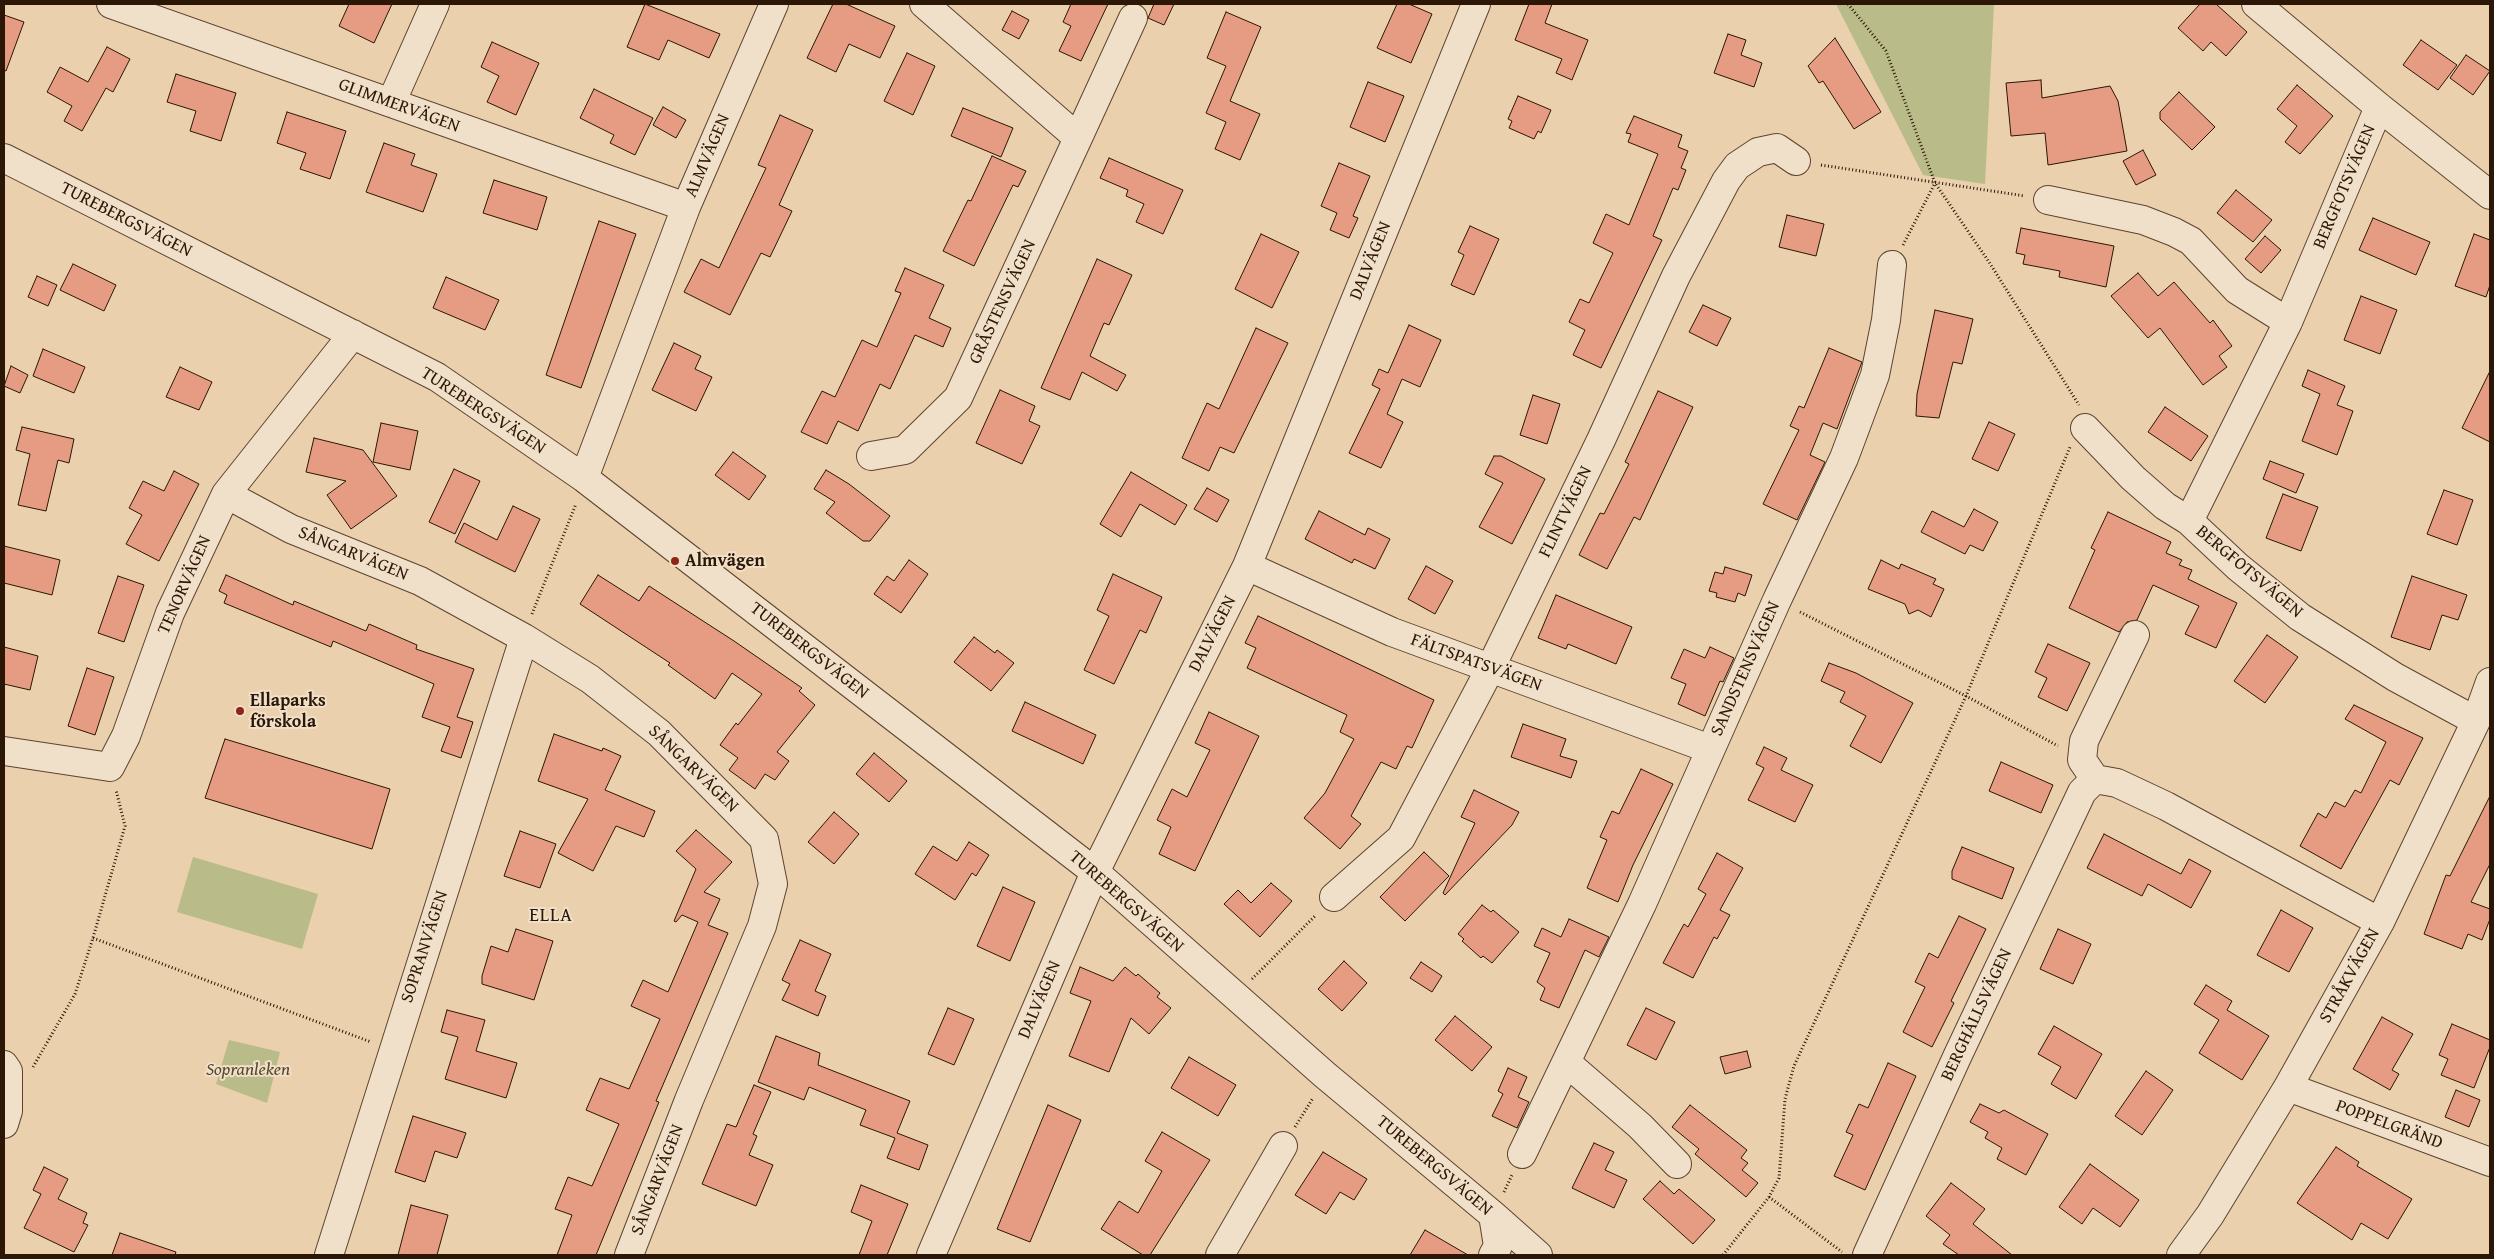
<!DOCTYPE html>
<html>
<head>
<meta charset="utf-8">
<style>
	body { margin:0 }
	#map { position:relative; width:2494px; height:1259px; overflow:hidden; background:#ead0ac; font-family:"Gentium Book Plus",serif }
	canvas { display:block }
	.frame { position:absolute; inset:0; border:5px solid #2c1605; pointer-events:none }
</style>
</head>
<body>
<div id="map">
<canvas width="2494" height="1259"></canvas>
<div class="frame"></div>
</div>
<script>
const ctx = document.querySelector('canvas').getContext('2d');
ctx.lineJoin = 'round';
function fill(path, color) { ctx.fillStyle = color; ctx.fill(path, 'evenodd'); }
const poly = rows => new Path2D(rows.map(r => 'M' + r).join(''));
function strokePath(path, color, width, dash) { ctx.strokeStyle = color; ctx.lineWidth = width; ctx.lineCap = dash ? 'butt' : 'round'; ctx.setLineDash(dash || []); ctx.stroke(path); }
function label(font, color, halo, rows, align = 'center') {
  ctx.font = font + ' "Gentium Book Plus",serif'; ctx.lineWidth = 4; ctx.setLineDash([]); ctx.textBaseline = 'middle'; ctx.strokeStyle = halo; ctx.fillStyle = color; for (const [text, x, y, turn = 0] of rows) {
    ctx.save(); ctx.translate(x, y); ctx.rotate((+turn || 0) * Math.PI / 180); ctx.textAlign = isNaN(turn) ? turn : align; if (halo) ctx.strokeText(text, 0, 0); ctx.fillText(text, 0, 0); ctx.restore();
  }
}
fill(poly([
	[1836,4,1994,4,1985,184,1923,175],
	[193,857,318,894,302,949,177,912],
	[229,1040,280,1052,267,1103,216,1084]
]), '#b9bb88');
const building = poly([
	[349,4,392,4,374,43,339,26,349,4],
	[645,4,720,34,709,58,668,40,659,60,627,47,645,4],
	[833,4,846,4,895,26,880,58,849,44,836,72,807,58,833,4],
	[1071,4,1108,4,1081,61,1059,51,1071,26,1063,22,1071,4],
	[1154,4,1174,4,1164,25,1148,18,1154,4],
	[1397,4,1409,4,1432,14,1411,63,1377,48,1397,4],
	[1529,4,1552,4,1545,23,1588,40,1572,80,1556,73,1562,59,1515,40,1529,4],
	[2200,4,2216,4,2247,32,2226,56,2211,42,2203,51,2178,28,2200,4],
	[1012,11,1029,20,1019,39,1002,30,1012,11],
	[1226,12,1261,27,1230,101,1260,114,1240,160,1215,149,1226,122,1206,113,1226,66,1207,58,1226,12],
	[4,15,24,22,6,71,4,70,4,15],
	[1728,34,1746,40,1741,55,1762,63,1754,87,1714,73,1728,34],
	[1835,38,1881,112,1854,129,1823,81,1819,83,1808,66,1835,38],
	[2421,40,2457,65,2438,90,2403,65,2421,40],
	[492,42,539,63,516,115,487,102,499,76,481,67,492,42],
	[107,47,130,59,113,92,106,88,82,131,64,121,72,106,47,92,60,67,88,82,107,47],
	[907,53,935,66,913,115,884,101,907,53],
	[2466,55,2490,71,2473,95,2450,78,2466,55],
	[176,74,236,93,221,141,190,131,196,111,167,102,176,74],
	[2041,80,2042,98,2110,86,2118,101,2127,151,2048,165,2045,133,2011,136,2006,83,2041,80],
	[1368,82,1404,96,1385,142,1350,127,1368,82],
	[2297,85,2333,116,2300,154,2285,142,2297,126,2277,109,2297,85],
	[594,89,653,118,635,155,610,143,614,135,580,118,594,89],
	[2179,92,2215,127,2192,150,2160,119,2160,112,2179,92],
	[1518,96,1551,110,1541,133,1538,131,1534,139,1509,128,1512,121,1508,119,1518,96],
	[663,107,686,120,676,138,653,125,663,107],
	[963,108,1013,128,1001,157,951,136,963,108],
	[287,112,346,131,330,179,300,169,306,153,277,143,287,112],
	[780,115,813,130,779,205,792,211,770,257,761,253,730,315,684,292,701,259,719,268,766,168,758,165,780,115],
	[1634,116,1682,135,1678,147,1688,151,1681,168,1686,170,1678,190,1673,188,1653,236,1662,240,1601,368,1573,355,1585,330,1569,322,1580,299,1589,303,1613,253,1593,243,1606,214,1629,225,1658,154,1628,142,1631,134,1626,133,1634,116],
	[384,143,415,154,411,165,437,174,423,212,366,192,384,143],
	[2143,150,2156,175,2136,185,2123,161,2143,150],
	[992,156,1026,171,1018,187,1013,185,974,266,943,251,968,200,971,201,992,156],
	[1109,158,1183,190,1163,234,1136,222,1144,204,1126,196,1128,190,1100,178,1109,158],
	[1339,163,1370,176,1353,216,1358,218,1349,238,1330,230,1337,213,1321,206,1339,163],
	[494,180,547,197,537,230,483,213,494,180],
	[2236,190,2272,220,2253,242,2217,213,2236,190],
	[1787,215,1824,224,1816,256,1779,247,1787,215],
	[2373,218,2430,242,2416,275,2359,250,2373,218],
	[599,221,636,234,581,388,546,375,599,221],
	[1470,226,1499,239,1474,295,1451,285,1464,255,1458,252,1470,226],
	[2021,228,2114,246,2106,287,2059,277,2060,271,2023,264,2025,255,2016,253,2021,228],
	[1261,234,1299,252,1272,308,1235,289,1261,234],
	[2474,234,2490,240,2490,285,2486,297,2455,286,2474,234],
	[2265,236,2281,250,2261,273,2245,259,2265,236],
	[1097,259,1132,275,1109,325,1104,323,1090,356,1126,375,1117,391,1082,372,1070,400,1041,388,1097,259],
	[73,264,116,285,104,311,60,290,73,264],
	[905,268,944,285,929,318,951,328,943,347,915,335,890,389,880,384,858,431,838,421,827,444,801,432,822,391,835,397,862,340,877,347,901,293,895,291,905,268],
	[2138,273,2158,296,2174,282,2210,323,2213,320,2232,346,2219,356,2227,367,2203,385,2160,328,2148,338,2111,296,2138,273],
	[37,276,57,285,48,306,28,297,37,276],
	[446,277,499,300,485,330,433,308,446,277],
	[2361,296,2397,310,2380,354,2344,340,2361,296],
	[1703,305,1731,318,1717,346,1689,332,1703,305],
	[1935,310,1973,319,1962,364,1953,362,1939,418,1916,416,1917,394,1935,310],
	[1409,325,1441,340,1420,387,1402,379,1387,414,1403,422,1381,468,1349,453,1380,389,1372,385,1379,369,1388,373,1409,325],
	[1256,328,1288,343,1234,453,1220,447,1209,471,1182,458,1207,403,1219,409,1256,328],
	[674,343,701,356,695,369,712,377,696,411,652,390,674,343],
	[1829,348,1862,362,1837,429,1823,423,1810,455,1825,462,1797,520,1763,504,1799,430,1790,426,1799,406,1804,408,1829,348],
	[43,349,85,367,74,393,33,376,43,349],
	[11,366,28,375,20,393,4,386,11,366],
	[180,367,212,382,199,410,166,397,180,367],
	[2308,370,2345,386,2337,405,2353,411,2337,455,2302,441,2320,394,2302,386,2308,370],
	[2490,371,2490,442,2462,428,2490,371],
	[1000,390,1035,406,1029,421,1040,426,1022,464,976,443,1000,390],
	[1658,391,1693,407,1640,520,1634,517,1607,569,1579,555,1600,513,1604,514,1629,464,1625,462,1658,391],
	[1533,395,1560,404,1547,444,1520,435,1533,395],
	[2165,407,2208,436,2191,461,2148,432,2165,407],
	[1989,422,2015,434,1998,471,1972,459,1989,422],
	[381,423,418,431,410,470,373,462,381,423],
	[22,427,74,439,69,463,58,460,46,511,18,505,30,454,16,450,22,427],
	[314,438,363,450,397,496,351,529,327,495,346,481,306,472,314,438],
	[733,452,766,476,749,500,715,475,733,452],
	[1494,456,1501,456,1545,479,1512,544,1479,527,1503,483,1485,474,1494,456],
	[2270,461,2304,474,2296,493,2263,479,2270,461],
	[454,469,480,481,455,534,429,522,454,469],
	[826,470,849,484,890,516,870,541,863,541,826,513,835,502,814,489,826,470],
	[174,471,199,484,159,561,126,544,142,515,129,508,143,481,164,491,174,471],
	[1131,472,1187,505,1175,525,1140,504,1121,537,1100,524,1131,472],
	[1207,488,1229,500,1217,522,1194,509,1207,488],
	[2444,490,2473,500,2457,545,2427,534,2444,490],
	[2283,494,2318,507,2301,551,2266,538,2283,494],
	[513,506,540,519,515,572,455,542,464,523,497,540,513,506],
	[1974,509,1998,522,1983,551,1970,545,1965,554,1921,532,1932,511,1964,527,1974,509],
	[1319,511,1365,535,1368,528,1390,539,1375,569,1354,559,1352,563,1305,539,1319,511],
	[2108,512,2171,542,2166,553,2182,560,2179,565,2192,570,2188,579,2237,603,2216,648,2185,634,2199,606,2153,585,2137,620,2127,622,2119,632,2069,608,2095,550,2091,548,2108,512],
	[4,546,60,560,52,595,4,583,4,546],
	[909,560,928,574,901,613,874,594,887,576,894,581,909,560],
	[1881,560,1899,569,1901,564,1936,579,1933,584,1944,589,1931,617,1918,610,1909,614,1905,604,1868,589,1881,560],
	[1426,566,1453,581,1435,614,1408,599,1426,566],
	[1725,567,1752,575,1745,596,1738,593,1735,602,1716,597,1717,593,1709,591,1715,572,1723,574,1725,567],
	[1113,574,1162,597,1146,633,1140,630,1114,684,1084,670,1109,616,1097,610,1113,574],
	[226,575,293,605,294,601,366,631,369,624,417,645,416,649,474,669,457,717,473,722,461,758,441,751,450,727,422,717,434,684,333,641,331,647,224,603,227,595,219,591,226,575],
	[598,575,639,601,649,586,734,641,802,688,799,691,815,705,777,752,789,761,775,780,765,774,755,789,729,770,738,758,720,745,736,723,738,725,762,694,732,673,715,699,668,665,670,663,580,604,598,575],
	[118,576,144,585,124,642,98,633,118,576],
	[2412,576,2467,595,2458,620,2442,615,2430,650,2391,637,2412,576],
	[1556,595,1632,627,1616,664,1568,644,1566,649,1538,638,1556,595],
	[1258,616,1434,700,1412,748,1407,746,1396,769,1381,762,1351,816,1361,824,1340,849,1304,818,1325,793,1354,739,1340,732,1347,715,1247,668,1256,648,1245,643,1258,616],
	[2267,635,2298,657,2265,703,2234,681,2267,635],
	[974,637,995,653,997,650,1014,663,991,691,954,662,974,637],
	[2048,644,2090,663,2067,711,2038,697,2047,678,2035,672,2048,644],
	[4,647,38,656,30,690,4,684,4,647],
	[1710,647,1734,658,1723,682,1720,681,1705,716,1678,704,1686,684,1671,678,1684,649,1705,658,1710,647],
	[1829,663,1856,673,1913,703,1881,763,1850,746,1866,716,1840,702,1845,692,1821,681,1829,663],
	[87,668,114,677,95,735,68,726,87,668],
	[1025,702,1096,735,1083,764,1012,731,1025,702],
	[2354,705,2423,738,2399,785,2390,780,2341,869,2300,846,2318,813,2326,818,2335,802,2345,807,2355,790,2361,793,2386,742,2345,719,2354,705],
	[1209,712,1259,736,1195,871,1159,854,1171,827,1157,820,1172,789,1187,797,1210,750,1195,743,1209,712],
	[1523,724,1566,739,1560,756,1577,761,1571,778,1511,757,1523,724],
	[554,734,602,751,603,748,621,756,605,790,655,811,644,837,616,826,593,871,558,853,588,799,538,781,554,734],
	[225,739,390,789,372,849,205,798,225,739],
	[1764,747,1787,758,1781,770,1813,785,1795,822,1748,800,1764,768,1756,764,1764,747],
	[874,753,907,781,889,802,856,774,874,753],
	[2001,762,2053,785,2041,813,1989,791,2001,762],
	[1641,769,1673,784,1633,865,1618,902,1587,888,1607,840,1600,837,1612,811,1619,814,1641,769],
	[1474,790,1519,812,1512,825,1445,895,1443,893,1475,823,1461,817,1474,790],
	[2490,796,2490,864,2471,902,2490,909,2490,919,2482,940,2468,934,2462,949,2424,934,2446,875,2450,876,2490,796],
	[834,812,859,834,834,864,808,842,834,812],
	[696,830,732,862,704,892,720,899,708,925,728,933,656,1101,659,1102,596,1255,557,1255,572,1215,555,1209,568,1177,592,1186,619,1124,586,1110,600,1078,629,1089,660,1019,631,1006,643,980,668,992,698,922,682,915,676,922,674,921,696,869,676,851,696,830],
	[520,831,556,844,540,888,504,876,520,831],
	[2104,834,2181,874,2189,859,2211,871,2191,908,2148,884,2142,896,2087,868,2104,834],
	[969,842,989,855,976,876,972,873,955,900,915,874,933,846,957,861,969,842],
	[1962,847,2014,868,2002,899,1952,879,1952,871,1962,847],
	[1424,852,1449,876,1405,921,1380,897,1424,852],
	[1717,853,1743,868,1720,910,1730,915,1717,939,1714,937,1693,978,1663,963,1684,924,1688,927,1706,894,1698,889,1717,853],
	[1271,883,1292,901,1260,937,1224,904,1238,890,1251,903,1271,883],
	[1003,887,1035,902,1010,961,977,946,1003,887],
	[1482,905,1491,912,1493,910,1519,932,1492,963,1483,956,1481,958,1462,941,1464,939,1458,934,1482,905],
	[2281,910,2313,928,2289,972,2257,955,2281,910],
	[1959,916,1986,929,1951,1001,1954,1003,1932,1047,1903,1032,1925,987,1915,982,1929,953,1938,958,1959,916],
	[1569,919,1609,937,1599,957,1585,950,1559,1008,1540,1000,1545,988,1537,982,1550,953,1534,946,1542,928,1561,937,1569,919],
	[516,929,553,941,534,1000,482,984,482,976,491,946,508,952,516,929],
	[2058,929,2091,944,2073,984,2040,969,2058,929],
	[800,940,831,954,815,991,826,996,818,1016,782,1000,790,984,782,980,800,940],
	[1344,961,1367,983,1342,1011,1318,989,1344,961],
	[1421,962,1442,976,1432,992,1410,978,1421,962],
	[1080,967,1113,981,1125,967,1136,976,1138,974,1160,993,1157,997,1171,1008,1149,1034,1131,1018,1109,1072,1069,1056,1091,1001,1070,993,1080,967],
	[2206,985,2232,1001,2227,1010,2269,1036,2242,1080,2199,1053,2219,1020,2194,1004,2206,985],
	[948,1008,974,1019,954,1065,928,1054,948,1008],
	[1646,1008,1675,1022,1656,1060,1627,1045,1646,1008],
	[447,1010,485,1020,476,1051,517,1063,506,1098,445,1079,458,1037,441,1032,447,1010],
	[1455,1016,1492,1047,1472,1071,1435,1040,1455,1016],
	[2382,1017,2413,1034,2392,1070,2399,1074,2390,1090,2353,1069,2382,1017],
	[2452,1024,2490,1040,2490,1047,2474,1088,2441,1075,2448,1059,2439,1055,2452,1024],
	[2054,1026,2102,1054,2076,1099,2051,1084,2061,1067,2038,1054,2054,1026],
	[776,1036,820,1053,818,1065,910,1101,897,1133,928,1145,919,1170,887,1158,895,1138,860,1125,866,1110,809,1087,804,1100,758,1082,776,1036],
	[1747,1051,1751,1067,1725,1074,1720,1057,1747,1051],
	[1189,1057,1236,1085,1218,1116,1171,1088,1189,1057],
	[1888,1063,1916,1076,1865,1190,1834,1176,1853,1135,1846,1132,1859,1104,1868,1108,1888,1063],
	[1508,1068,1527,1077,1518,1097,1529,1102,1517,1128,1492,1116,1503,1094,1498,1091,1508,1068],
	[2146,1071,2173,1090,2142,1135,2115,1116,2146,1071],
	[754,1085,771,1092,753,1134,757,1136,749,1155,773,1165,756,1206,702,1184,727,1124,736,1127,754,1085],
	[2456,1090,2480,1100,2469,1127,2445,1117,2456,1090],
	[1980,1104,1999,1113,2004,1110,2048,1134,2026,1175,1997,1159,2002,1148,1985,1138,1988,1132,1970,1122,1980,1104],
	[1048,1105,1081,1120,1030,1242,997,1229,1048,1105],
	[1690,1105,1747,1150,1741,1158,1748,1163,1742,1170,1758,1183,1746,1197,1695,1154,1699,1149,1672,1127,1690,1105],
	[413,1116,466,1133,457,1158,435,1151,425,1182,395,1172,413,1116],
	[1162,1132,1210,1160,1150,1255,1143,1255,1101,1229,1119,1201,1138,1213,1162,1171,1145,1161,1162,1132],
	[1594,1143,1614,1152,1605,1170,1627,1180,1614,1208,1572,1188,1594,1143],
	[2336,1147,2359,1162,2357,1166,2412,1199,2388,1239,2361,1223,2352,1240,2297,1203,2336,1147],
	[1323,1152,1367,1179,1354,1200,1340,1192,1326,1214,1295,1195,1323,1152],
	[2090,1164,2139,1200,2120,1227,2093,1208,2082,1224,2059,1207,2090,1164],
	[44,1167,68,1179,58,1199,87,1213,83,1223,88,1225,74,1252,24,1228,41,1194,33,1190,44,1167],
	[1660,1181,1674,1194,1679,1189,1715,1220,1693,1244,1643,1199,1660,1181],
	[1951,1183,1985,1209,1973,1224,2012,1255,1959,1255,1943,1244,1950,1235,1926,1216,1951,1183],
	[861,1185,908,1204,887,1255,859,1255,872,1221,851,1212,861,1185],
	[411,1205,448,1215,437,1255,398,1255,411,1205],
	[1425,1230,1468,1255,1410,1255,1425,1230],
	[120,1233,176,1252,175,1255,112,1255,120,1233]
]);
fill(building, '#e69b83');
strokePath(building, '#2c1605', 1);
const minor = poly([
	[111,4,686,207],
	[2256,4,2379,107,2490,195],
	[391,103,435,4],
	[1078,138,1133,18],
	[4,158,437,377,584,478,1095,872,1325,1075,1493,1215,1538,1255],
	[2048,200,2143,220,2174,232,2191,241,2237,290,2288,322],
	[2085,428,2133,478,2165,506,2189,521,2238,567,2300,617,2395,677,2476,721],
	[871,456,905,450,958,398,1078,138,924,4],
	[584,478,686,207,774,4],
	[226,494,291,529,420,581,524,638,590,679,659,733,764,839,773,884,762,926,689,1100,629,1255],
	[2189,521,2288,322,2379,107],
	[1247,566,1392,632,1710,749],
	[4,751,110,767,126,736,170,613,226,494,353,334],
	[2095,779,2117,783,2166,806,2380,922],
	[1334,897,1401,838,1490,669,1601,440,1676,276,1726,181,1737,166,1758,152,1777,148,1796,161],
	[1567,1063,1640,1126,1677,1164],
	[4,1065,8,1071,8,1111,4,1124],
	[2288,1087,2490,1162],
	[1522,1154,1642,904,1777,600,1844,458,1875,375,1886,320,1892,265],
	[1493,1215,1498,1246,1493,1255],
	[329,1255,524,638],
	[931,1255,1095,872,1247,566,1476,4],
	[1220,1255,1283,1146],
	[1867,1255,1957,1057,2082,792,2095,779,2082,760,2084,741,2135,635],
	[2181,1255,2210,1215,2288,1087,2380,922,2476,721,2490,682]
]);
strokePath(minor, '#5c442f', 30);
strokePath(poly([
	[1848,4,1886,51,1935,183,1989,262,2079,405],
	[1821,165,2025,196],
	[1903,245,1935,183],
	[1800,612,1966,696,2058,746],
	[532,614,576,504],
	[93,938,371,1042],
	[1252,979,1316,915],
	[33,1067,75,994,93,938,125,826,116,790],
	[1295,1127,1313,1098],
	[1504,1192,1512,1175],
	[1769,1197,1842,1252],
	[1723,1255,1769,1197,1779,1178,1785,1099,1794,1066,1966,696,2070,447]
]), '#2c1605', 3, [1, 2.5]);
strokePath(minor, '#f1e0c9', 28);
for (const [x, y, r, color] of [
	[675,561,5,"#8f2418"],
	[240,711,5,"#8f2418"]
]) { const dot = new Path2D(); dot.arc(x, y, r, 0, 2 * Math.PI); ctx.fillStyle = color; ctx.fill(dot); strokePath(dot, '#f1e0c9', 2); }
label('18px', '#2c1605', '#f1e0c9', [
	["GLIMMERVÄGEN",399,106,20],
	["ALMVÄGEN",708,156,-67],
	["BERGFOTSVÄGEN",2345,187,-67],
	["TUREBERGSVÄGEN",126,220,27],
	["DALVÄGEN",1371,261,-68],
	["GRÅSTENSVÄGEN",1003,302,-65],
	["TUREBERGSVÄGEN",483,411,33],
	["FLINTVÄGEN",1566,512,-64],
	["SÅNGARVÄGEN",353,554,22],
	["BERGFOTSVÄGEN",2249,572,40],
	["TENORVÄGEN",185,585,-66],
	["DALVÄGEN",1213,634,-63],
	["TUREBERGSVÄGEN",809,651,38],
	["FÄLTSPATSVÄGEN",1476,663,20],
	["SANDSTENSVÄGEN",1746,669,-66],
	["SÅNGARVÄGEN",693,769,44],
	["TUREBERGSVÄGEN",1126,902,41],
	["SOPRANVÄGEN",425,947,-72],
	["STRÅKVÄGEN",2350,976,-61],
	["DALVÄGEN",1040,1000,-67],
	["BERGHÄLLSVÄGEN",1977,1015,-65],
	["POPPELGRÄND",2389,1125,20],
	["TUREBERGSVÄGEN",1434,1166,40],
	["SÅNGARVÄGEN",658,1180,-69]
]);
label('bold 18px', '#2c1605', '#f1e0c9', [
	["Almvägen",685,561],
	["Ellaparks",250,701],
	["förskola",250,722]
], 'left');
label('italic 18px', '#56482c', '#f1e0c9', [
	["Sopranleken",248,1070]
]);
ctx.letterSpacing = '1px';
label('19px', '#2c1605', '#f1e0c9', [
	["ELLA",551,916]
]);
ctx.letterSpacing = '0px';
</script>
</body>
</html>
